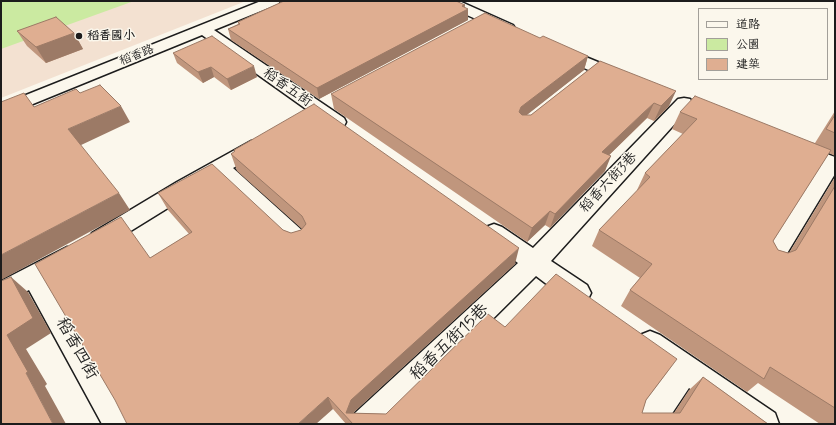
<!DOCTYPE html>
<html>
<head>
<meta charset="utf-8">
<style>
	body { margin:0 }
	#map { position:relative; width:836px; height:425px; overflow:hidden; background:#fbf7ec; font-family:Mynerve,"LXGW WenKai TC",sans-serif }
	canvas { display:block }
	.frame { position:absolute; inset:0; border:2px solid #1c1c1c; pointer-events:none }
	.legend { position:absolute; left:698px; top:8px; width:130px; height:72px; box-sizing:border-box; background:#fbf7ec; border:1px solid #a29f99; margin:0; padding:5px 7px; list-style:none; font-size:12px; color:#1c1c1c }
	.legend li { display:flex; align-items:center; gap:8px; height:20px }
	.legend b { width:20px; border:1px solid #a29f99 }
</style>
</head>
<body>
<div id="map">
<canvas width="836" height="425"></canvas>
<div class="frame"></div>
<ul class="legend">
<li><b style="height:5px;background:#fbf7ec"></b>道路</li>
<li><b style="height:11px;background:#cbeaa1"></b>公園</li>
<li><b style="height:11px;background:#dfae91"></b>建築</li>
</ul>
</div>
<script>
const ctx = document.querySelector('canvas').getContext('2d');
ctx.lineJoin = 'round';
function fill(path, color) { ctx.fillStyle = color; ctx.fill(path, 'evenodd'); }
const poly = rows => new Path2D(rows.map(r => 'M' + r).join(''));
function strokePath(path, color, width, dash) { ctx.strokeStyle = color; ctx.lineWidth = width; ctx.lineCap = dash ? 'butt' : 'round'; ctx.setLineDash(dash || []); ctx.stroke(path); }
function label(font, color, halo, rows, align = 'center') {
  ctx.font = font + ' Mynerve,"LXGW WenKai TC",sans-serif'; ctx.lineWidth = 3; ctx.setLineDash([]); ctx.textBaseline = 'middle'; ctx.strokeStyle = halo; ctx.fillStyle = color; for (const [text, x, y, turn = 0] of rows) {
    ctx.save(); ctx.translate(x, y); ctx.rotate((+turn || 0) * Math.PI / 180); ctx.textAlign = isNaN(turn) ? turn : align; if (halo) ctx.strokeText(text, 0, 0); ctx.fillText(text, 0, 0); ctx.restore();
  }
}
fill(poly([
	[1,1,246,1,1,98]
]), '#f3e1d1');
fill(poly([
	[1,1,134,1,1,49]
]), '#cbeaa1');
const minor = poly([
	[261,1,280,1,278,4,214,30,344,118,346,122,344,126,337,128,330,126,202,35,1,117,1,105,261,1],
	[440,1,459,1,513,25,515,28,513,31,503,31,442,4,440,1],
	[559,46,627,74,629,78,627,82,621,83,615,82,553,54,551,51,553,48,559,46],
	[684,98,690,99,693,103,690,107,551,261,587,285,591,293,587,301,578,304,569,301,536,276,387,424,351,424,355,413,518,263,486,239,483,233,486,227,494,224,502,227,533,248,678,99,684,98],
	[258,140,265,141,268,146,265,151,233,168,305,233,309,239,305,245,297,248,289,245,218,177,108,245,100,248,92,245,88,239,92,233,177,182,251,141,258,140],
	[797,143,835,157,835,174,780,265,772,268,764,265,760,258,819,166,790,155,787,150,790,145,797,143],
	[67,247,75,250,79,257,75,264,49,279,129,413,133,424,102,424,29,290,1,304,1,281,67,247],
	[650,331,660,335,775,413,779,424,739,424,689,388,665,424,632,424,636,413,667,372,640,353,636,344,640,335,650,331]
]);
strokePath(minor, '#1c1c1c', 3);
fill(minor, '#fbf7ec');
fill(poly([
	[281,1,456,1,465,5,464,7,468,20,319,99,231,40,228,29,238,24,238,22,282,2],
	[17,31,74,33,83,49,46,63,27,46],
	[540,38,588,56,584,70,526,115,531,115,600,61,669,106,654,121,647,118,609,155,605,171,550,228,545,225,527,242,334,109,331,94],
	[173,53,257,77,231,90,214,77,203,83,177,63],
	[835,111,835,156,829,153,773,241,778,250,789,253,835,177,835,424,820,424,758,383,747,392,621,306,630,290,640,278,592,246,599,230,638,190,637,190,645,173,683,134,672,129,680,112,815,143],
	[234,150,515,264,354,412,353,413,386,414,505,327,646,400,642,413,674,413,689,390,703,377,768,424,346,424,333,409,150,258,189,234,168,210,158,193,283,230,291,233,301,230,302,229,237,171,231,154,234,152]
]), '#c0967d');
fill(poly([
	[465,5,464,11,468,9,468,20,319,99,317,88],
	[74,33,83,49,46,63,36,47],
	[588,56,584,70,518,122,519,112,521,107],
	[254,66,257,77,231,90,227,79],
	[211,67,214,77,203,83,198,72],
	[676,91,669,106,654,121,661,106],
	[654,103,647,118,597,167,602,152],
	[121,106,130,122,79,146,68,129],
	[611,156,605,171,550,228,555,214],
	[119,193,130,210,1,280,1,255],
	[550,211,545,225,527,242,532,228],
	[519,248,515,264,354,412,351,422,346,413,351,400],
	[11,277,28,292,51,333,26,349,47,384,45,386,66,424,53,424,26,373,7,335],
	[328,397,333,409,316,424,298,424]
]), '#9c7a66');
const building = poly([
	[284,1,456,1,465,5,462,6,468,9,317,88,228,29,240,24,238,22,284,1],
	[485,13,540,38,543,36,588,56,521,107,519,112,522,115,531,115,600,61,676,91,661,106,654,103,642,114,602,152,611,156,555,214,550,211,532,228,331,94,485,13],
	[56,17,74,33,36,47,17,31,56,17],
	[212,36,254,66,227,79,211,67,198,72,173,53,212,36],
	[100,85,121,106,68,129,119,193,1,255,1,102,24,93,34,107,76,89,80,93,100,85],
	[695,96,831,150,773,241,778,250,788,253,796,250,835,186,835,408,770,367,764,379,630,290,652,264,599,230,650,177,645,173,697,119,680,112,695,96],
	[314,104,519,248,351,400,346,413,386,414,488,314,505,327,556,274,677,359,646,400,642,413,680,413,703,377,768,424,353,424,328,397,298,424,127,424,115,400,35,264,121,217,150,258,192,232,158,193,212,164,283,230,291,233,301,230,306,224,302,216,231,154,235,151,234,150,314,104],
	[835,115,835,133,826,129,835,115],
	[11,277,33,318,7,335,28,372,26,373,53,424,1,424,1,281,11,277]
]);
fill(building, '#dfae91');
strokePath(building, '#9c7a66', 1);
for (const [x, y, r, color] of [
	[79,36,4,"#1c1c1c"]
]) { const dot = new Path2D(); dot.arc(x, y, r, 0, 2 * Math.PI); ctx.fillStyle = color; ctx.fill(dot); strokePath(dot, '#fbf7ec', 1.5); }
label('bold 12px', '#1c1c1c', '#fbf7ec', [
	["稻香國小",87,36]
], 'left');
label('12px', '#1c1c1c', '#fbf7ec', [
	["稻香路",137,56,-22]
]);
label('14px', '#1c1c1c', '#fbf7ec', [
	["稻香五街",287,88,35],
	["稻香六街3巷",609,183,-47]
]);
label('17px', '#1c1c1c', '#fbf7ec', [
	["稻香五街15巷",450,343,-44],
	["稻香四街",76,349,61]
]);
</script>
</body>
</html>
